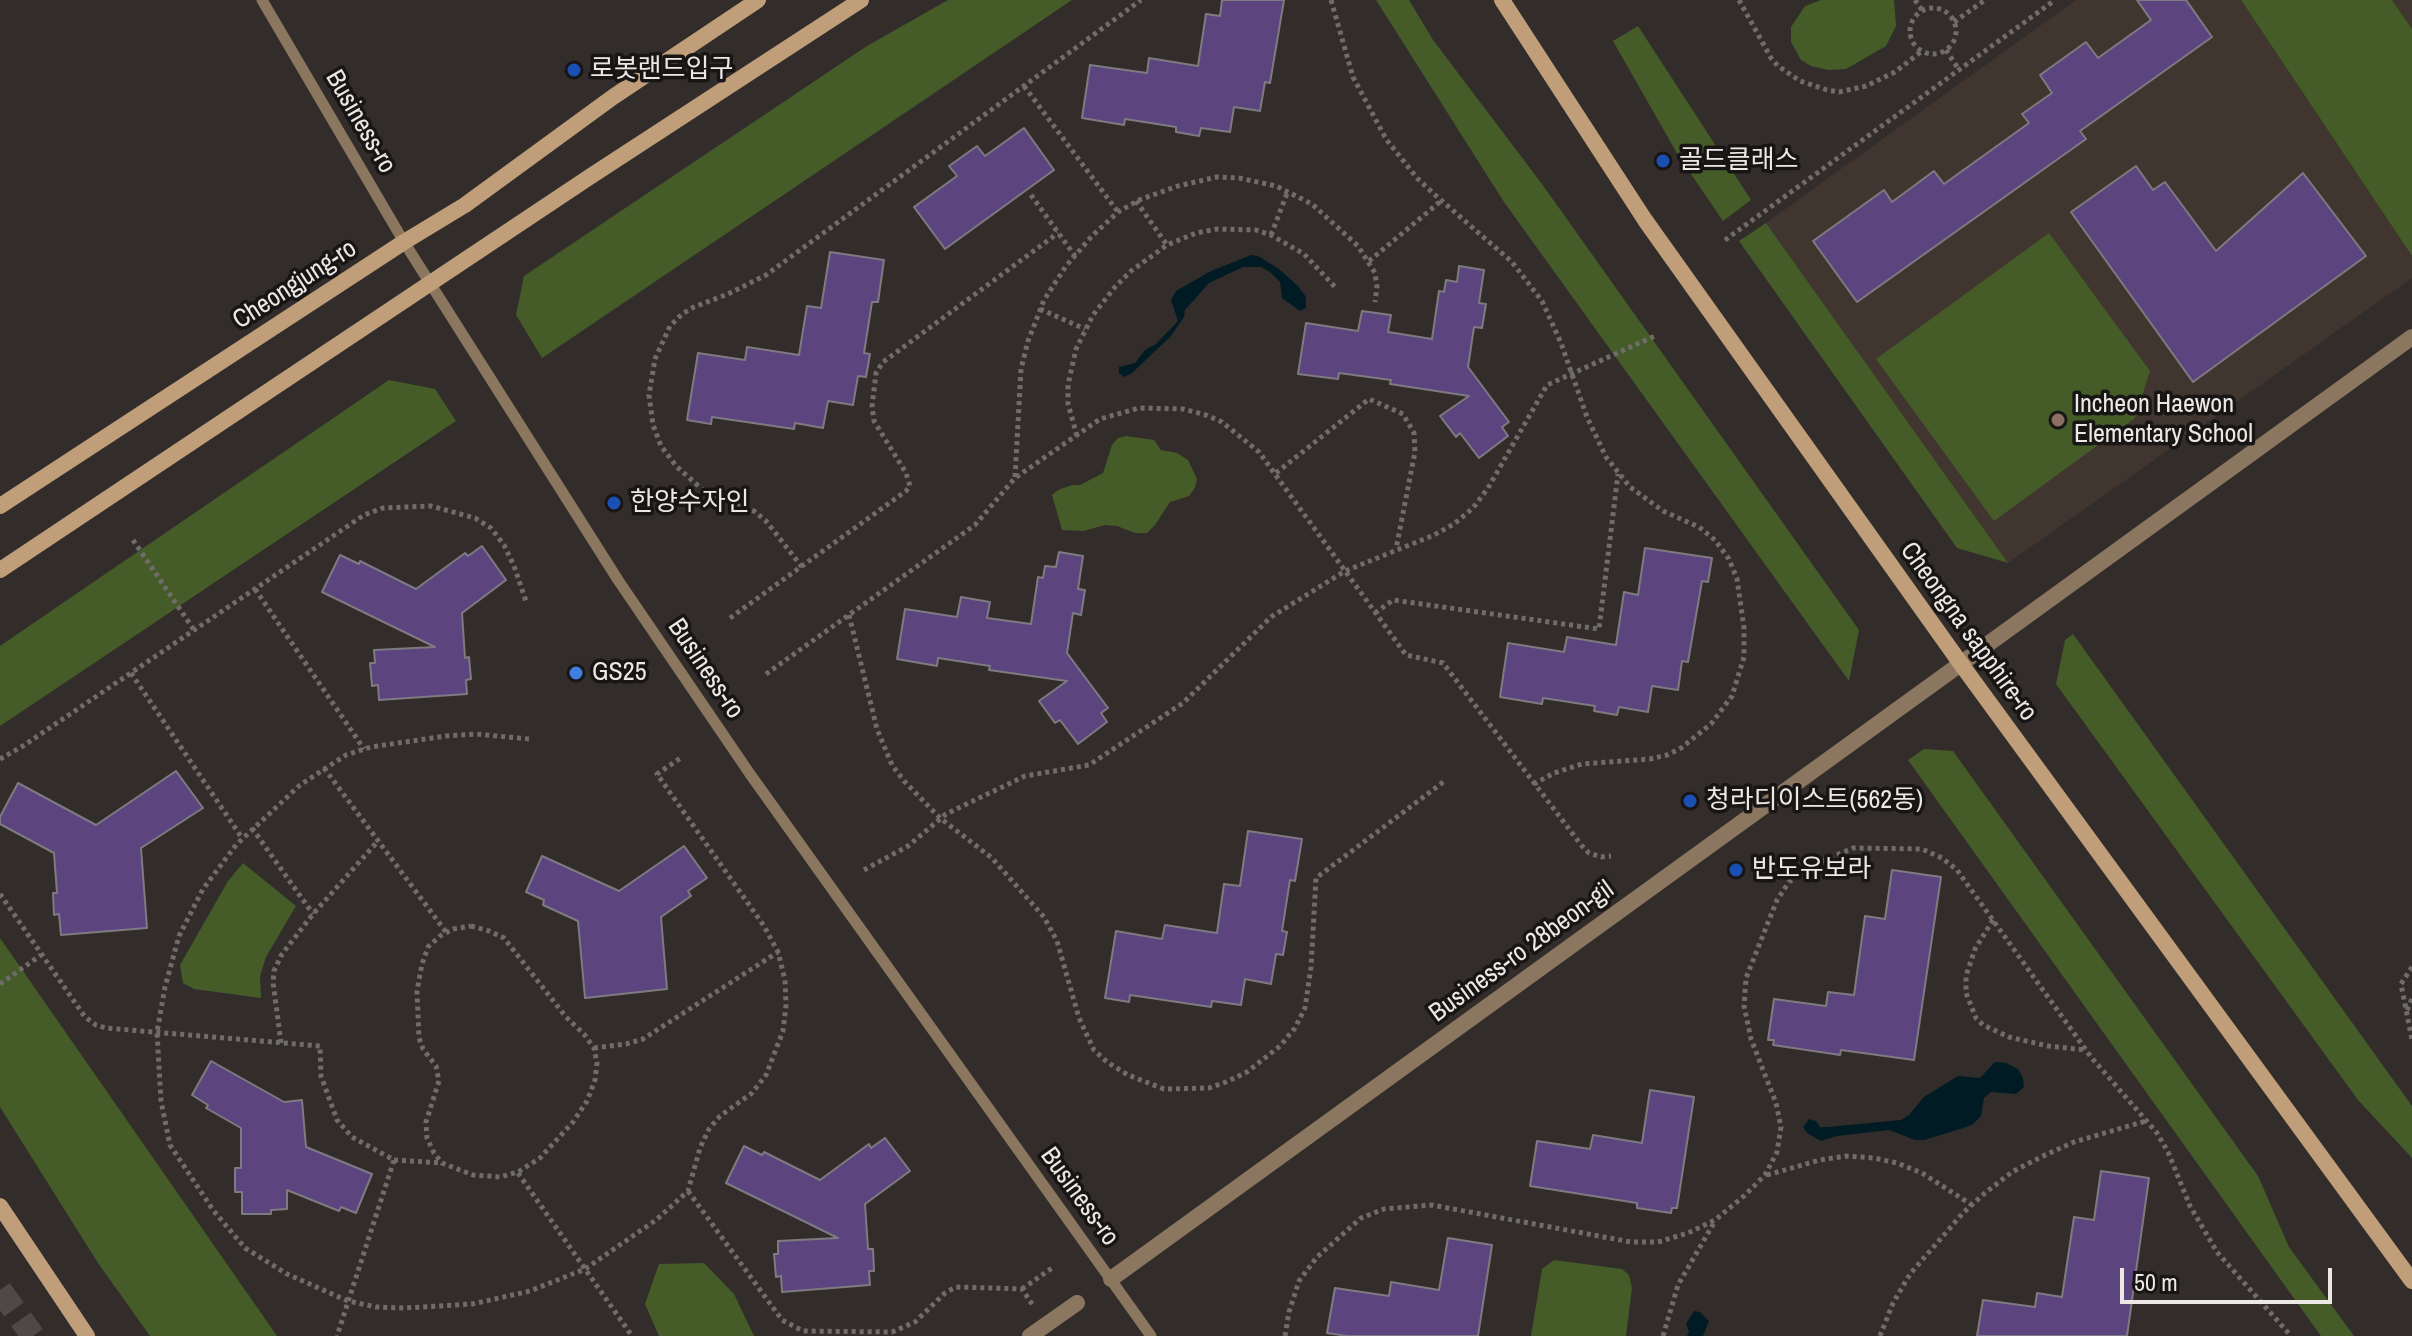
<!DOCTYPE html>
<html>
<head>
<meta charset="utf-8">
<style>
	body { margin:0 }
	#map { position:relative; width:2412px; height:1336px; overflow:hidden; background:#322d2a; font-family:"Archivo Narrow",sans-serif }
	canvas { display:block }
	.scale { position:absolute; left:2120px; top:1268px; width:212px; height:36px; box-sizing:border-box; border:4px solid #ece8e6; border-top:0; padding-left:10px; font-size:24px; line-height:28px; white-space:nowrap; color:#ece8e6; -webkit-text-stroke:6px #181615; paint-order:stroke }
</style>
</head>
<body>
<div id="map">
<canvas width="2412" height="1336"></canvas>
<div class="scale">50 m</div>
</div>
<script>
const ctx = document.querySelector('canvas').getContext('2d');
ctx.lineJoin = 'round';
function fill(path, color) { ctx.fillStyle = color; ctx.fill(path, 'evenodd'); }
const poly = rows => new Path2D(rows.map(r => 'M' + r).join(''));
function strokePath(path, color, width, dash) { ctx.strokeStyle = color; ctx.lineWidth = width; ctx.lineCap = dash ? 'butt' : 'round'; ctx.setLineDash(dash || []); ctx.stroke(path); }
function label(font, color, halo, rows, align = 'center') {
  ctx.font = font + ' "Archivo Narrow","Noto Sans KR",sans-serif'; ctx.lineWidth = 7; ctx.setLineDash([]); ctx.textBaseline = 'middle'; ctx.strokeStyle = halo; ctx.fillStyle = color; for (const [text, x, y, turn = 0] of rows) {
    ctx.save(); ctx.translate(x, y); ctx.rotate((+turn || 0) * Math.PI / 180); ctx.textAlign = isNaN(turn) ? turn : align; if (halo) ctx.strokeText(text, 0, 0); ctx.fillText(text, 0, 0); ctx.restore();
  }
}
fill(poly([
	[2076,0,2241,0,2412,256,2412,278,2008,563,1766,223],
	[2392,0,2412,0,2412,29]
]), '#40362f');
fill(poly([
	[948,0,1072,0,542,358,516,315,524,276,867,46],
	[1376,0,1409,0,1433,40,1542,184,1859,630,1849,681,1504,202],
	[1821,0,1894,0,1896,26,1886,46,1846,69,1828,70,1811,66,1801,60,1791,42,1791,27,1805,6],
	[2241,0,2392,0,2412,29,2412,256],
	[1638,26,1751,200,1723,221,1678,155,1613,41],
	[1766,223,2008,563,1957,548,1739,241],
	[2049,233,2150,371,2135,418,1994,521,1876,359],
	[389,380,435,389,456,421,0,726,0,646],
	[1126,436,1154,440,1161,450,1177,453,1188,460,1197,479,1195,488,1189,496,1170,502,1155,525,1147,533,1135,533,1117,526,1105,525,1083,531,1062,530,1052,495,1058,490,1072,485,1080,485,1103,473,1112,445,1118,438],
	[2073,634,2412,1106,2412,1158,2358,1100,2056,684,2065,640],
	[1924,749,1953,751,2258,1176,2289,1247,2354,1336,2321,1336,1908,760],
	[243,863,296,906,266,957,260,976,261,998,194,989,183,983,180,965,228,881],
	[0,938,277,1336,150,1336,98,1263,0,1107],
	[1554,1260,1622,1269,1629,1275,1632,1288,1626,1336,1531,1336,1542,1269],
	[704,1263,734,1294,754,1336,659,1336,645,1304,659,1264]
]), '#455c29');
fill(poly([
	[1251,255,1258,256,1279,269,1298,286,1306,297,1306,308,1300,311,1282,298,1280,282,1270,272,1261,267,1243,267,1209,283,1185,310,1184,317,1170,337,1132,373,1124,377,1119,373,1119,367,1135,363,1145,350,1156,344,1178,321,1171,300,1176,291,1211,271],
	[1995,1062,2006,1063,2018,1069,2023,1078,2024,1087,2016,1094,1991,1092,1984,1098,1981,1116,1972,1125,1960,1129,1924,1140,1915,1140,1889,1130,1837,1136,1821,1141,1807,1133,1803,1127,1809,1119,1816,1121,1820,1127,1828,1127,1901,1120,1909,1115,1924,1097,1958,1076,1980,1078],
	[1694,1311,1700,1312,1709,1321,1703,1336,1687,1336,1689,1331,1686,1324]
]), '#011b24');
const building = poly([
	[1222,0,1284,0,1270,83,1265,82,1260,111,1234,107,1230,132,1201,128,1199,136,1176,132,1176,127,1125,119,1124,125,1082,118,1090,65,1147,73,1149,58,1198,66,1206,14,1220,16,1222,0],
	[2137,0,2186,0,2212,37,2080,131,2086,139,1857,302,1813,241,1884,190,1892,202,1934,171,1944,184,2029,123,2022,114,2052,93,2040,75,2086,42,2098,58,2151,20,2137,0],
	[1024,128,1054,170,945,249,914,207,957,176,949,166,977,146,985,156,1024,128],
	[2136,166,2153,190,2165,182,2216,251,2303,173,2366,256,2193,382,2071,212,2136,166],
	[830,252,884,260,878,302,872,302,864,353,870,354,866,377,858,376,853,405,828,401,823,428,795,423,794,429,712,417,711,424,687,420,698,353,745,360,747,347,799,355,807,306,821,308,830,252],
	[1459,266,1484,270,1479,303,1486,304,1482,328,1474,327,1468,367,1509,422,1502,427,1508,436,1479,458,1460,433,1456,437,1440,416,1469,396,1390,384,1391,380,1339,373,1338,379,1298,374,1306,323,1358,331,1362,311,1391,315,1388,332,1432,339,1439,291,1444,292,1446,280,1457,282,1459,266],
	[482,546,506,580,462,613,465,658,469,657,471,679,466,680,467,694,379,700,378,685,372,686,370,663,375,663,374,650,435,647,322,592,340,555,359,564,360,561,416,589,465,553,468,556,482,546],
	[1645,548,1712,558,1708,582,1702,581,1688,662,1682,661,1678,690,1652,686,1648,712,1619,707,1617,715,1594,711,1595,706,1543,698,1542,704,1500,697,1508,643,1564,652,1567,637,1616,645,1624,592,1638,595,1645,548],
	[1059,552,1083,556,1078,589,1085,590,1081,615,1073,613,1067,653,1108,708,1101,713,1107,722,1078,744,1060,720,1055,723,1039,701,1067,681,989,670,990,666,938,658,937,666,897,659,905,609,957,617,961,597,990,602,987,618,1031,624,1038,577,1043,578,1045,566,1056,567,1059,552],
	[176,771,203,808,141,848,147,928,61,935,59,914,54,915,53,893,57,893,54,853,0,824,0,817,18,783,96,825,176,771],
	[1248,831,1302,839,1295,881,1290,880,1282,931,1287,932,1283,955,1276,954,1271,984,1245,979,1241,1005,1212,1001,1211,1007,1130,995,1129,1002,1105,998,1116,931,1162,939,1165,925,1217,933,1224,884,1240,886,1248,831],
	[684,846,707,878,688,891,691,896,661,917,667,989,585,998,578,921,543,905,544,900,526,892,542,856,619,891,684,846],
	[1892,870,1941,877,1914,1060,1841,1050,1840,1055,1773,1045,1774,1040,1768,1040,1774,999,1826,1006,1828,992,1854,995,1865,916,1885,919,1892,870],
	[211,1061,284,1102,302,1100,306,1147,372,1174,356,1213,341,1207,339,1211,287,1190,287,1209,271,1210,271,1214,242,1214,242,1192,235,1192,235,1168,241,1168,241,1128,206,1108,208,1105,192,1095,211,1061],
	[1650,1090,1694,1097,1677,1208,1672,1208,1671,1213,1637,1208,1637,1203,1530,1186,1537,1141,1590,1149,1593,1135,1642,1143,1650,1090],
	[885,1138,910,1171,865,1204,868,1249,873,1249,874,1271,869,1271,870,1285,782,1292,781,1276,776,1277,774,1254,778,1254,778,1241,838,1238,726,1183,744,1146,762,1155,764,1152,820,1180,869,1144,871,1148,885,1138],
	[2101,1171,2149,1178,2127,1336,1977,1336,1983,1300,2035,1307,2037,1293,2062,1297,2074,1217,2094,1220,2101,1171],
	[1448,1238,1492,1245,1478,1336,1347,1336,1327,1333,1335,1288,1389,1296,1391,1282,1439,1290,1448,1238]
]);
fill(building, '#5c447e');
strokePath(building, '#7d7b81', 2);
strokePath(poly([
	[0,1290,33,1336]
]), '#4e4946', 24, [24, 12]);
strokePath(poly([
	[1331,0,1353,77,1386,139,1417,178,1434,194,1512,262,1542,301,1561,343,1587,417,1606,457,1630,487,1663,511,1699,527,1715,540,1729,559,1737,579,1744,628,1744,657,1732,696,1711,724,1681,748,1667,755,1650,759,1582,764,1554,773,1534,784],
	[1739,0,1771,58,1778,66,1800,81,1827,90,1839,92,1866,86,1895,72,1922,51],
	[1915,0,1922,10],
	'1910 31a23 23 0 1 1 46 0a23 23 0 1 1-46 0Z',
	[1954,22,1985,0],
	[1946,50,1959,70],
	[1024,86,1118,212],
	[1031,195,1075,256],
	[1136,201,1167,245],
	[1271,235,1288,191],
	[1725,240,2055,0],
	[1369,261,1441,201],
	[1040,309,1085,329],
	[1077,436,1068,404,1068,385,1076,349,1093,315,1115,287,1131,271,1167,245,1196,233,1217,229,1256,230,1271,235,1304,254,1336,288],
	[1276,473,1369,399,1403,414,1414,433,1415,452,1396,549],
	[1015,477,1021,369,1028,341,1044,300,1066,266,1092,236,1118,212,1139,200,1178,186,1217,177,1239,178,1276,186,1312,204,1358,246,1375,273,1377,287,1375,302],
	[133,540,194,630],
	[802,567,766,521,754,511,710,496,677,467,661,446,653,425,649,395,655,359,670,326,682,314,694,307,728,294,766,275,1141,0],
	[255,589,364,749],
	[1375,613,1393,600,1599,629,1618,474],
	[849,615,877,729,892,765,904,781,940,818,992,858,1044,917,1057,941,1079,1018,1094,1050,1107,1062,1128,1075,1164,1089,1209,1088,1226,1082,1247,1072,1280,1046,1295,1028,1305,1008,1311,967,1316,878,1446,780],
	[730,618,906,491,910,486,906,473,874,421,872,407,876,373,883,362,894,354,1058,233],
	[131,673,242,838],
	[766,674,975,525,1015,478,1100,419,1139,408,1183,409,1206,415,1222,422,1259,452,1406,655,1443,663,1582,846,1589,853,1601,857,1611,856],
	[529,739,476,734,446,736,371,747,346,755,300,785,236,845,203,889,179,936,165,987,157,1032,161,1101,170,1145,213,1210,245,1248,287,1274,348,1301,376,1307,405,1308,472,1304,530,1291,585,1269,656,1220,688,1191,700,1148,709,1129,720,1116,752,1093,766,1075,783,1031,786,1006,785,980,778,952,764,926,657,774,682,757],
	[0,759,23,746,364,515,383,508,431,506,475,518,491,528,504,545,514,566,527,604],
	[324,768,446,932],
	[252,828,313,914],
	[864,870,908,846,946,814,1025,776,1089,765,1183,703,1271,617,1345,571,1434,535,1454,524,1473,508,1488,488,1547,385,1657,335],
	[0,894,85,1017,96,1025,106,1028,320,1046,321,1076,337,1120,352,1137,394,1160,337,1336],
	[1993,920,1975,949,1966,976,1966,993,1976,1018,1983,1025,2009,1037,2048,1046,2085,1050],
	[471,926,489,931,504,938,566,1017,584,1034,594,1048,597,1063,595,1080,587,1101,573,1122,540,1158,518,1172,500,1177,473,1175,442,1163,434,1153,427,1138,426,1122,439,1081,436,1066,423,1049,419,1038,417,991,422,964,428,947,440,936,453,929,471,926],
	[2412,967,2401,984,2412,1040],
	[0,984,41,955],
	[2407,1010,2412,999],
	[281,1043,273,982,274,971,282,954,313,914,378,841],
	[594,1048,626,1044,643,1039,778,952],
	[394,1160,441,1163],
	[518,1173,632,1336],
	[1767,1175,1820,1160,1846,1156,1874,1158,1897,1163,1922,1173,1972,1205],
	[688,1191,782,1320,803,1331,892,1332,915,1322,945,1293,956,1287,1022,1289,1034,1307],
	[1022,1289,1052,1268],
	[1285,1336,1289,1312,1299,1281,1317,1257,1361,1218,1384,1209,1432,1205,1631,1242,1658,1242,1688,1233,1715,1220,1744,1196,1765,1175,1777,1152,1781,1127,1776,1103,1751,1039,1744,1006,1746,978,1777,900,1789,882,1809,867,1853,848,1922,849,1942,858,1957,870,2091,1057,2157,1133,2168,1152,2190,1206,2217,1252,2291,1336],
	[1663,1336,1678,1285,1715,1221],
	[1880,1336,1893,1303,1910,1274,1963,1213,1985,1193,2012,1172,2043,1156,2074,1142,2146,1121]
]), '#706c69', 5, [4, 4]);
strokePath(poly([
	[262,0,404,242,618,580,750,774,1151,1336]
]), '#8b765f', 11);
strokePath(poly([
	[1111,1279,2412,337],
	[1030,1336,1077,1303]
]), '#8b765f', 16);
strokePath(poly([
	[1502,0,1645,220,1961,664,2412,1281],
	[0,506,404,242,465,205,613,97,758,0],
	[0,570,591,176,861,0],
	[0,1206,87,1336]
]), '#c09e79', 16);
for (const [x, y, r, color] of [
	[574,70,8,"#1a4fb4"],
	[1663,161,8,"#1a4fb4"],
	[2058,420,8,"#8d6e63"],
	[614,503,8,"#1a4fb4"],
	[576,673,8,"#3f7fe0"],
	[1690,801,8,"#1a4fb4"],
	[1736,870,8,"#1a4fb4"]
]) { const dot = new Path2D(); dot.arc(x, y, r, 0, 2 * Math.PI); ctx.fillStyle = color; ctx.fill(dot); strokePath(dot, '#181615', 3); }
label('26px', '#ece8e6', '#181615', [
	["로봇랜드입구",590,70],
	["골드클래스",1679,161],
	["Incheon Haewon",2074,405],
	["Elementary School",2074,435],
	["한양수자인",630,503],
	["GS25",592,673],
	["청라디이스트(562동)",1706,801],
	["반도유보라",1752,870]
], 'left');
label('26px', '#ece8e6', '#181615', [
	["Business-ro",360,122,60],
	["Cheongjung-ro",295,285,-33],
	["Cheongna sapphire-ro",1968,632,54],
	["Business-ro",705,669,56],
	["Business-ro 28beon-gil",1522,952,-36],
	["Business-ro",1079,1197,54]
]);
</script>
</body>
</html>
